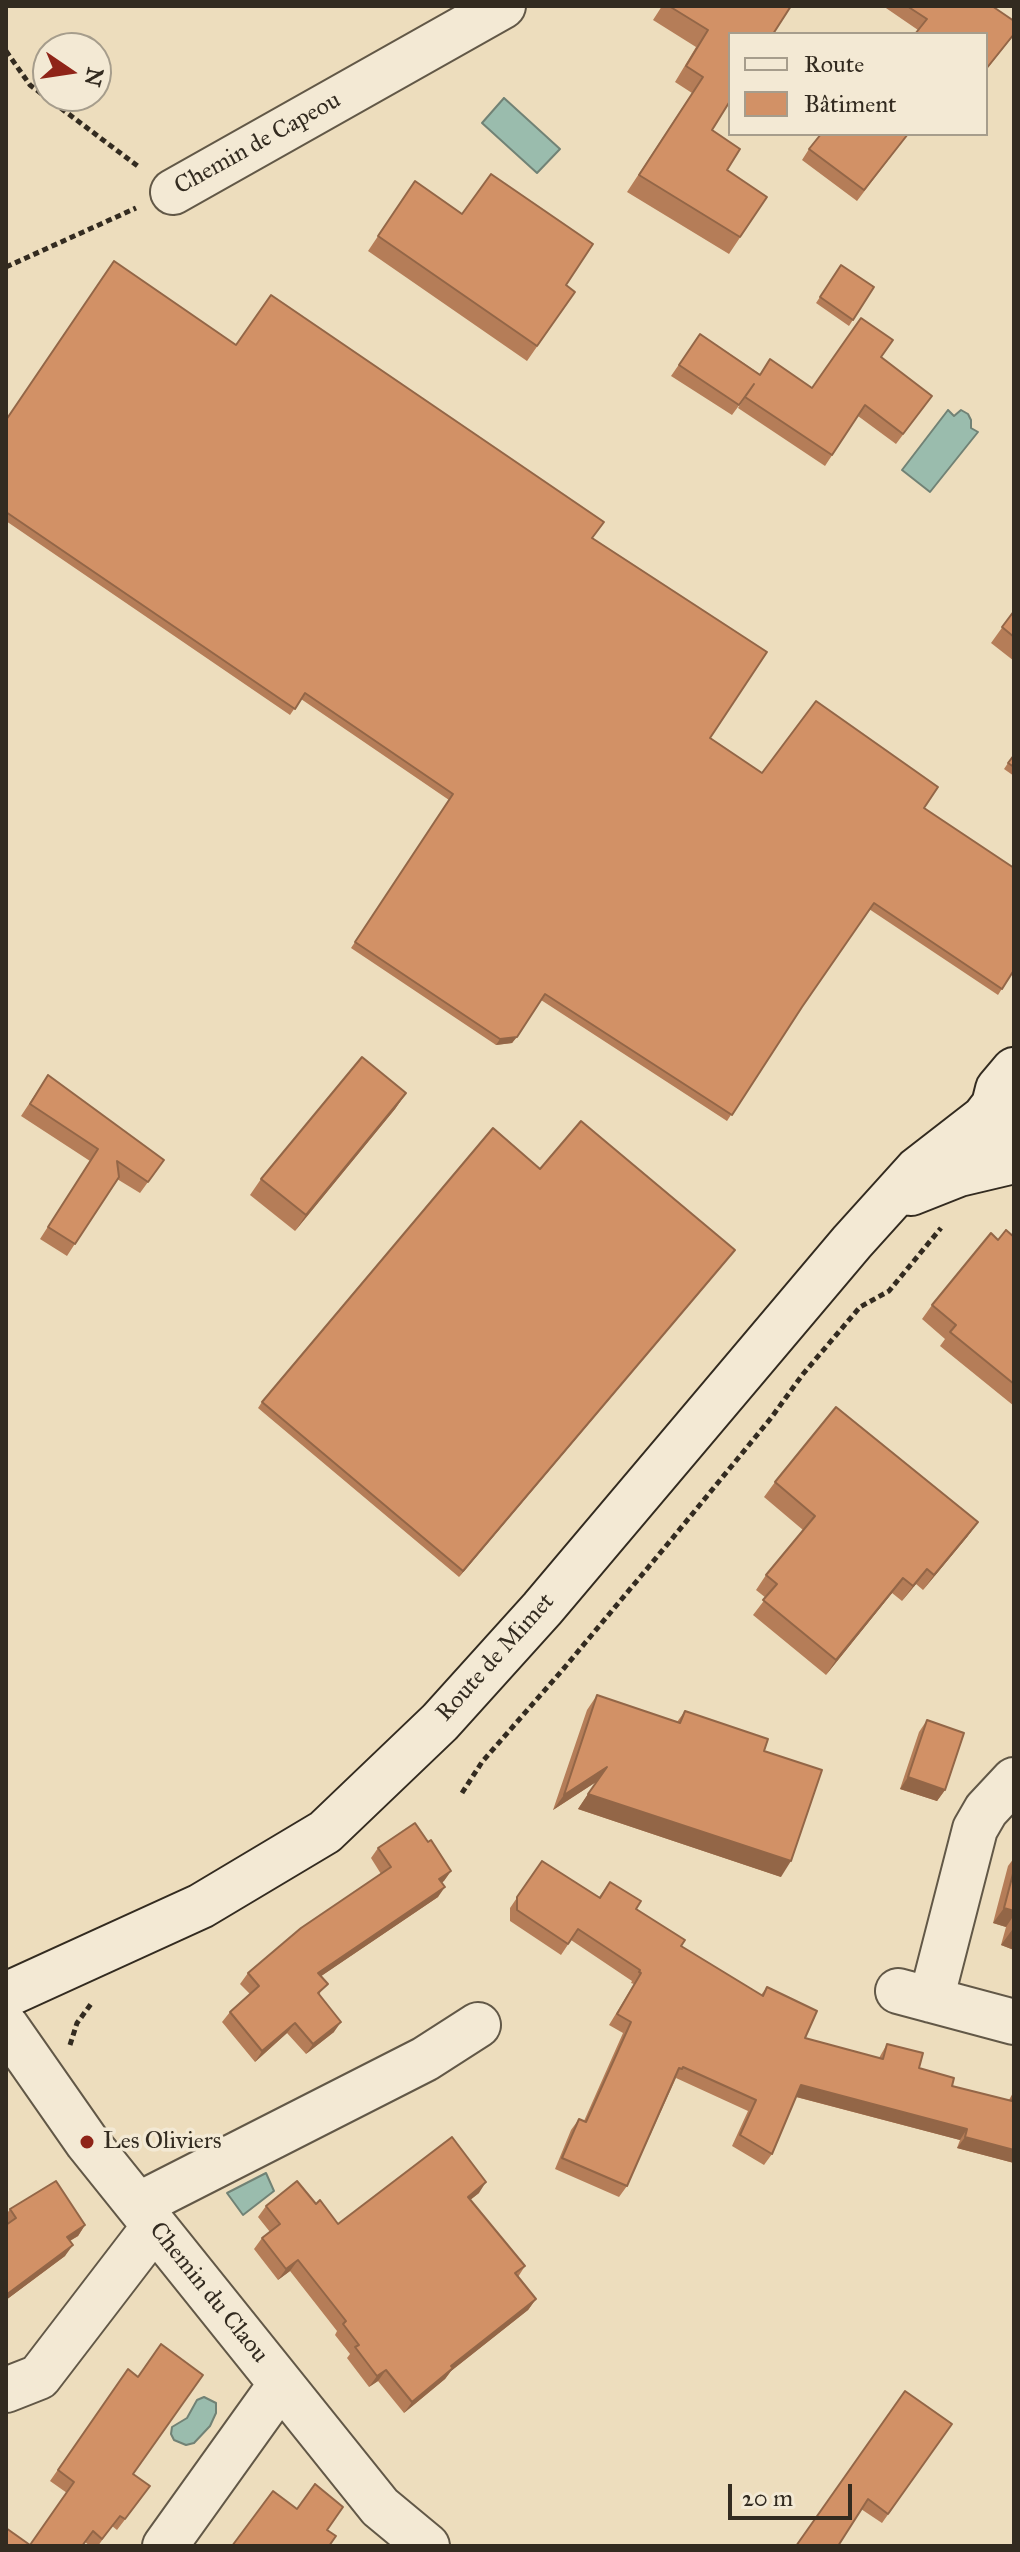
<!DOCTYPE html>
<html>
<head>
<meta charset="utf-8">
<style>
	body { margin:0 }
	#map { position:relative; width:1020px; height:2552px; overflow:hidden; background:#edddbd; font-family:"IM FELL Great Primer",serif }
	canvas { display:block }
	.frame { position:absolute; inset:0; border:8px solid #332b20; pointer-events:none }
	.legend { position:absolute; left:728px; top:32px; width:260px; height:104px; box-sizing:border-box; background:#f3e9d4; border:2px solid #a69d8c; margin:0; padding:10px 14px; list-style:none; font-size:24px; color:#332b20 }
	.legend li { display:flex; align-items:center; gap:16px; height:40px }
	.legend b { width:40px; border:2px solid #a69d8c }
	.north { position:absolute; left:32px; top:32px; width:80px; height:80px; box-sizing:border-box; background:#f3e9d4; border:2px solid #a69d8c; border-radius:50%; rotate:103deg; font-size:22px; font-weight:700; line-height:32px; text-align:center; color:#332b20 }
	.north::after { content:''; display:block; margin:auto; width:28px; height:36px; background:#8f2418; clip-path:polygon(50% 0,100% 100%,50% 72%,0 100%) }
	.scale { position:absolute; left:728px; top:2484px; width:124px; height:36px; box-sizing:border-box; border:4px solid #332b20; border-top:0; padding-left:10px; font-size:24px; line-height:28px; white-space:nowrap; color:#332b20; -webkit-text-stroke:6px #f3e9d4; paint-order:stroke }
</style>
</head>
<body>
<div id="map">
<canvas width="1020" height="2552"></canvas>
<div class="frame"></div>
<ul class="legend">
<li><b style="height:10px;background:#f3e9d4"></b>Route</li>
<li><b style="height:22px;background:#d29166"></b>Bâtiment</li>
</ul>
<div class="north">N</div>
<div class="scale">20 m</div>
</div>
<script>
const ctx = document.querySelector('canvas').getContext('2d');
ctx.lineJoin = 'round';
function fill(path, color) { ctx.fillStyle = color; ctx.fill(path, 'evenodd'); }
const poly = rows => new Path2D(rows.map(r => 'M' + r).join(''));
function strokePath(path, color, width, dash) { ctx.strokeStyle = color; ctx.lineWidth = width; ctx.lineCap = dash ? 'butt' : 'round'; ctx.setLineDash(dash || []); ctx.stroke(path); }
function label(font, color, halo, rows, align = 'center') {
  ctx.font = font + ' "IM FELL Great Primer",serif'; ctx.lineWidth = 7; ctx.setLineDash([]); ctx.textBaseline = 'middle'; ctx.strokeStyle = halo; ctx.fillStyle = color; for (const [text, x, y, turn = 0] of rows) {
    ctx.save(); ctx.translate(x, y); ctx.rotate((+turn || 0) * Math.PI / 180); ctx.textAlign = isNaN(turn) ? turn : align; if (halo) ctx.strokeText(text, 0, 0); ctx.fillText(text, 0, 0); ctx.restore();
  }
}
const water = poly([
	[504,98,560,149,537,173,482,123,504,98],
	[948,410,954,416,961,410,968,414,971,420,971,428,978,432,930,492,902,470,948,410],
	[266,2173,274,2191,243,2215,227,2193,266,2173],
	[204,2397,216,2403,216,2413,210,2426,194,2443,186,2445,174,2440,171,2434,172,2427,187,2418,197,2400,204,2397]
]);
fill(water, '#9abcad');
strokePath(water, '#718275', 2);
const street = poly([
	[173,192,503,6],
	[898,1991,1014,2022],
	[931,2000,975,1829,986,1810,1014,1780],
	[6,2026,87,2142,380,2507,427,2546],
	[138,2205,425,2059,478,2025],
	[6,2390,39,2377,154,2227],
	[165,2546,281,2384]
]);
const secondary = poly([
	[997,1133,994,1121,994,1105,998,1089,1014,1070],
	[911,1193,959,1174,1014,1161],
	[6,1995,201,1906,325,1832,440,1722,542,1609,852,1242,917,1170,984,1118,994,1105]
]);
strokePath(street, '#625847', 48);
strokePath(secondary, '#332b20', 48);
strokePath(poly([
	[6,51,30,85,139,167],
	[6,267,136,208],
	[462,1793,482,1762,565,1667,671,1540,771,1418,803,1374,860,1307,889,1291,941,1228],
	[70,2045,77,2023,91,2004]
]), '#332b20', 5, [6, 4]);
strokePath(street, '#f3e9d4', 44);
strokePath(secondary, '#f3e9d4', 44);
fill(poly([
	[662,6,791,6,712,130,727,170,767,197,729,254,627,192,692,93,675,82,696,47,653,20],
	[883,6,992,6,1014,35,986,70,986,34,918,30],
	[908,134,857,201,802,160,809,149],
	[415,181,575,292,527,361,368,251],
	[841,265,874,287,849,326,816,303],
	[700,334,760,374,812,388,881,357,932,396,896,444,858,416,825,466,738,408,746,396,732,415,671,376],
	[236,345,592,538,710,738,762,773,924,808,1014,970,998,995,869,909,802,1007,727,1121,541,1000,512,1043,496,1045,351,948,449,800,301,699,290,715,6,521,6,420],
	[1014,611,1014,661,991,643],
	[1014,754,1014,776,1004,769],
	[48,1075,164,1160,140,1193,117,1179,67,1256,40,1239,90,1161,21,1116],
	[406,1093,395,1109,295,1231,250,1195,261,1179],
	[540,1169,730,1256,459,1577,258,1408,262,1402],
	[1014,1237,1014,1406,940,1346,945,1339,922,1319,932,1305],
	[775,1482,978,1522,967,1537,923,1590,916,1584,902,1601,892,1593,826,1675,753,1615,766,1598,756,1590,766,1575,803,1530,764,1497],
	[597,1695,677,1722,685,1711,764,1751,781,1877,578,1809,596,1782,553,1810,587,1710],
	[927,1720,945,1790,937,1801,900,1789,919,1732],
	[428,1842,451,1871,442,1883,438,1897,321,1976,320,1995,334,2032,306,2054,287,2033,255,2062,222,2022,230,2012,250,1994,240,1984,248,1973,381,1874,371,1858,378,1848],
	[1014,1858,1014,1950,1001,1945,1006,1927,993,1923,1008,1866],
	[542,1861,599,1897,610,1882,636,1909,681,1946,761,1995,767,1987,805,2038,879,2058,887,2044,919,2068,952,2086,1009,2100,1014,2091,1014,2163,957,2148,960,2140,796,2097,772,2154,764,2165,732,2146,748,2111,676,2078,627,2186,619,2197,555,2169,571,2130,579,2119,584,2121,623,2033,609,2025,634,1984,631,1983,632,1981,571,1940,561,1955,510,1921,510,1908],
	[479,2193,470,2200,525,2266,518,2277,536,2299,528,2310,451,2371,445,2379,404,2413,378,2381,369,2387,347,2358,350,2354,335,2335,337,2331,290,2271,278,2280,254,2249,262,2238,270,2232,258,2217,266,2206,316,2204,338,2224],
	[10,2209,85,2225,78,2236,70,2241,65,2256,6,2300,6,2215],
	[128,2369,133,2474,143,2496,117,2530,112,2526,98,2546,90,2546,85,2542,30,2545,67,2493,50,2481],
	[905,2391,952,2424,882,2523,861,2509]
]), '#b57d58');
fill(poly([
	[517,1037,512,1043,496,1045,500,1039],
	[406,1093,395,1109,295,1231,306,1215],
	[735,1250,730,1256,459,1577,463,1571],
	[978,1522,967,1537,923,1590,934,1575],
	[927,1569,916,1584,902,1601,913,1586],
	[903,1578,892,1593,826,1675,836,1660],
	[607,1767,596,1782,553,1810,564,1795],
	[908,1777,945,1790,937,1801,900,1789],
	[588,1794,791,1861,781,1877,578,1809],
	[451,1871,444,1881,432,1889,439,1879],
	[445,1887,438,1897,311,1983,318,1973],
	[1004,1908,1014,1911,1014,1915,1006,1927,993,1923],
	[1012,1930,1014,1931,1014,1950,1001,1945],
	[341,2022,334,2032,306,2054,313,2044],
	[295,2023,287,2033,255,2062,262,2051],
	[801,2085,967,2129,960,2140,793,2096],
	[965,2137,1014,2150,1014,2163,957,2148],
	[486,2182,479,2193,460,2208,468,2197],
	[85,2225,78,2236,59,2247,67,2237],
	[73,2245,65,2256,6,2300,6,2295],
	[298,2260,290,2271,278,2280,286,2269],
	[536,2299,528,2310,451,2371,445,2379,404,2413,412,2402,451,2366],
	[386,2370,378,2381,369,2387,377,2376]
]), '#936647');
const building = poly([
	[669,6,791,6,773,34,730,34,730,101,712,130,740,149,727,170,767,197,740,237,639,175,703,77,686,66,708,30,669,6],
	[907,6,992,6,1014,21,1014,34,986,69,986,34,915,34,927,19,907,6],
	[821,134,908,134,864,190,809,149,821,134],
	[491,174,593,244,566,285,575,292,537,346,378,236,415,181,462,214,491,174],
	[114,261,236,345,271,295,604,522,592,538,767,652,710,738,762,773,816,701,938,787,924,808,1014,868,1014,970,1002,989,874,903,802,1007,732,1115,545,994,517,1037,500,1039,355,942,453,794,305,693,295,709,6,512,6,420,114,261],
	[841,265,874,287,853,320,820,297,841,265],
	[861,318,893,340,881,357,932,396,903,434,865,405,832,455,745,397,754,384,739,405,679,365,700,334,760,375,770,359,812,388,861,318],
	[1014,611,1014,637,1002,627,1014,611],
	[1014,755,1014,767,1008,763,1014,755],
	[362,1057,406,1093,306,1215,261,1179,362,1057],
	[48,1075,164,1160,148,1182,117,1161,119,1177,75,1244,48,1227,98,1149,30,1104,48,1075],
	[581,1121,735,1250,463,1571,262,1402,493,1128,540,1169,581,1121],
	[1006,1230,1014,1237,1014,1384,950,1332,956,1325,932,1305,991,1233,998,1240,1006,1230],
	[836,1407,978,1522,934,1575,927,1569,913,1586,903,1578,836,1660,763,1600,777,1584,766,1575,815,1516,775,1482,836,1407],
	[597,1695,680,1723,685,1711,768,1739,764,1751,822,1770,791,1861,588,1794,607,1767,564,1795,597,1695],
	[927,1720,964,1733,945,1790,908,1777,927,1720],
	[415,1823,428,1842,431,1840,451,1871,439,1879,445,1887,318,1973,328,1984,318,1993,341,2022,313,2044,295,2023,262,2051,230,2012,259,1986,248,1973,301,1928,391,1867,378,1848,415,1823],
	[542,1861,600,1898,610,1882,641,1901,636,1909,685,1940,681,1946,763,1996,767,1987,817,2011,805,2038,883,2059,887,2044,923,2053,919,2068,954,2078,952,2086,1012,2101,1014,2097,1014,2150,965,2137,967,2129,801,2085,772,2154,740,2135,756,2100,683,2067,682,2069,679,2068,627,2186,562,2158,579,2119,586,2122,631,2022,617,2014,641,1973,639,1972,640,1970,578,1929,568,1944,517,1910,517,1897,542,1861],
	[1014,1870,1014,1911,1004,1908,1014,1870],
	[452,2137,486,2182,468,2197,525,2266,515,2273,536,2299,451,2366,453,2368,412,2402,386,2370,377,2376,355,2347,359,2345,343,2324,346,2321,298,2260,286,2269,262,2238,280,2224,266,2206,297,2181,316,2204,320,2200,338,2224,452,2137],
	[56,2181,85,2225,67,2237,73,2245,6,2295,6,2225,16,2218,10,2209,56,2181],
	[161,2344,203,2375,133,2474,150,2486,125,2519,120,2516,102,2539,93,2531,82,2546,6,2546,6,2528,30,2545,74,2482,58,2470,128,2369,138,2377,161,2344],
	[905,2391,952,2424,888,2514,868,2499,838,2546,796,2546,905,2391],
	[315,2484,343,2507,327,2530,336,2536,329,2546,232,2546,273,2491,297,2509,315,2484]
]);
fill(building, '#d29166');
strokePath(building, '#936647', 2);
for (const [x, y, r, color] of [
	[87,2142,8,"#8f2418"]
]) { const dot = new Path2D(); dot.arc(x, y, r, 0, 2 * Math.PI); ctx.fillStyle = color; ctx.fill(dot); strokePath(dot, '#f3e9d4', 3); }
label('24px', '#332b20', '#f3e9d4', [
	["Chemin de Capeou",258,144,-29],
	["Route de Mimet",496,1658,-48],
	["Chemin du Claou",208,2293,51]
]);
label('24px', '#332b20', '#f3e9d4', [
	["Les Oliviers",103,2142]
], 'left');
</script>
</body>
</html>
